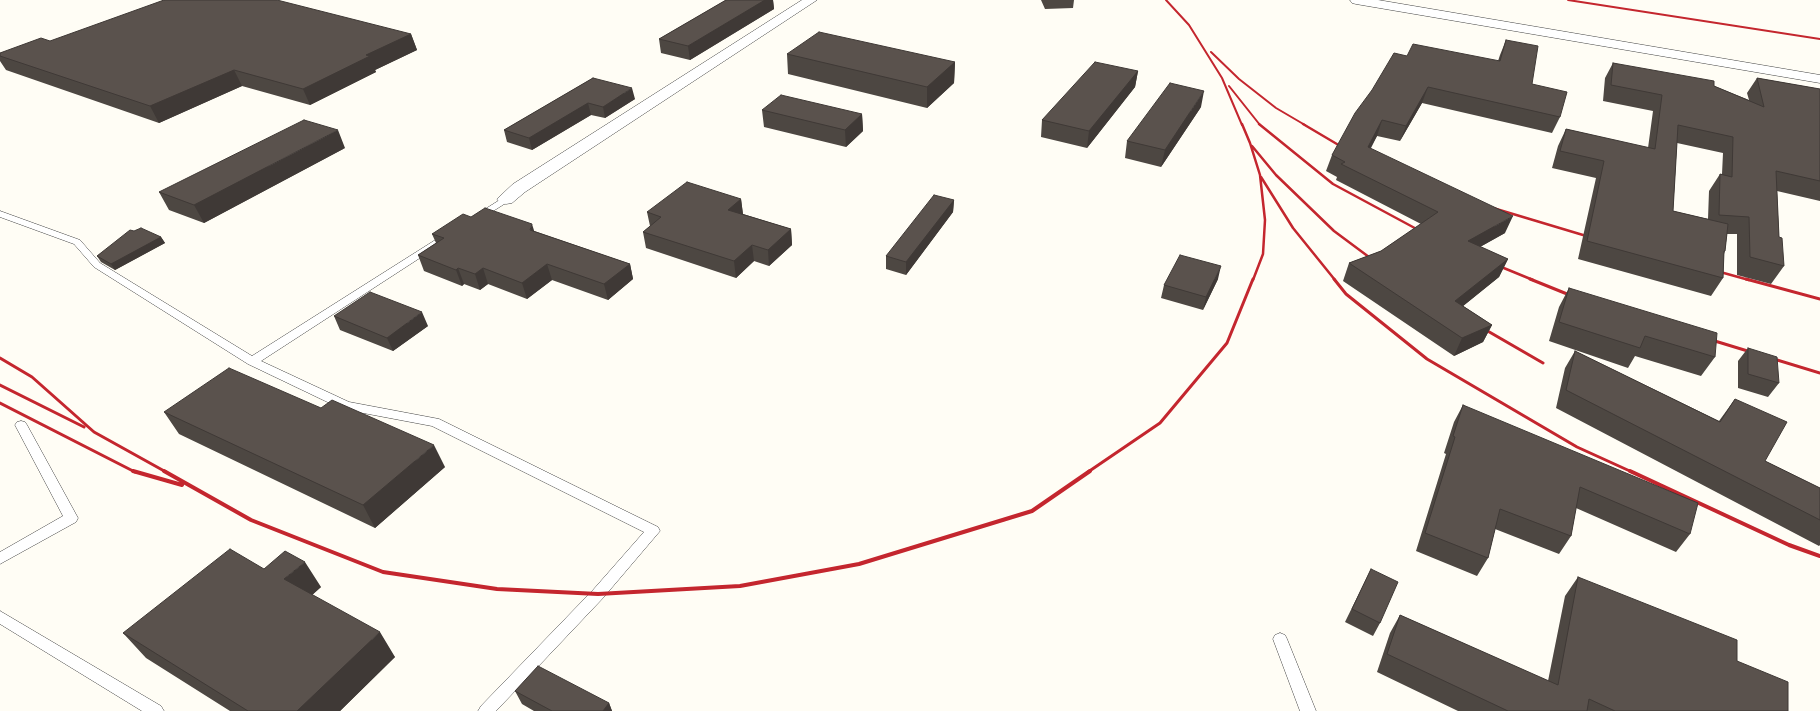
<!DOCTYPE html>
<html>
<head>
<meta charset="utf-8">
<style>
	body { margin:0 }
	canvas { display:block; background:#fffdf5 }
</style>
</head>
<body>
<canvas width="1820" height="711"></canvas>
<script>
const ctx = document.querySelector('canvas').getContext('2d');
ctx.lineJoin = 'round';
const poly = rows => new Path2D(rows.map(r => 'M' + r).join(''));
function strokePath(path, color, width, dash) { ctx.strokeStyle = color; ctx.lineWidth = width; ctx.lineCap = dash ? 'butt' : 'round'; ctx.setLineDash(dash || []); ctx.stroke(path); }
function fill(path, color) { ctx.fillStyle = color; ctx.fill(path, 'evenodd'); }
const lane = poly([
	[506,196,511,199,509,201,479,220,476,221,471,218,506,196],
	[0,211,80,240,100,263,252,356,440,237,446,237,448,239,446,241,261,361,349,402,439,419,658,527,660,531,603,598,496,711,478,711,481,706,593,590,644,532,432,426,342,409,248,364,94,267,74,244,0,217,0,211],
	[21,421,25,422,27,425,78,518,76,522,0,564,0,552,63,516,15,425,17,422,21,421],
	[0,611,161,706,164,711,142,711,0,624,0,611],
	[1280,633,1285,635,1287,639,1316,711,1300,711,1273,639,1275,635,1280,633]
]);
const street = poly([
	[802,0,817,0,525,192,512,203,506,204,500,203,497,199,513,184,802,0],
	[1350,0,1378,0,1820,75,1820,83,1356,4,1352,3,1350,0]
]);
strokePath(lane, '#444', 1);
strokePath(street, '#444', 1);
fill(lane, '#fff');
fill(street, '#fff');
strokePath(poly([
	[1166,0,1189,25,1222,78,1242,125],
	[1568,0,1820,39],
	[1211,52,1239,79,1276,108,1305,125],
	[1229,86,1260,125]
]), '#c4262e', 2);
strokePath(poly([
	[1242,124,1250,143,1260,175,1265,220,1263,254,1253,280],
	[1259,124,1333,184,1424,233],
	[1303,124,1347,150],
	[1252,146,1276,175,1334,231,1377,263],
	[1261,177,1293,228,1335,280],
	[1493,208,1593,238],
	[1494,264,1533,280],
	[1713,270,1749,280]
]), '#c4262e', 2.5);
strokePath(poly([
	[1334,279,1346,294,1427,359,1577,447,1632,472],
	[1530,279,1577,298],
	[1746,279,1820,299],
	[1479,326,1543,363],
	[1705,338,1820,373],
	[0,358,32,377,94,432,166,472],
	[0,385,84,427],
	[0,403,135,472],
	[1088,472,1160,423,1227,343,1253,279]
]), '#c4262e', 3);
strokePath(poly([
	[133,471,182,485],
	[164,471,251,520,383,572,497,589,598,594,740,586,859,564,1032,511,1090,471],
	[1630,471,1789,545,1820,556]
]), '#c4262e', 4);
fill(poly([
	[726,0,773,0,774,9,690,60,661,53,659,39],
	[1041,0,1074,0,1073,8,1045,9],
	[411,34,417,50,375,70,376,72,310,105,242,86,159,123,6,70,0,61,0,53,50,41],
	[1506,40,1532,84,1560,117,1552,133,1422,103,1400,141,1377,136,1370,148,1505,233,1480,247,1508,259,1499,277,1463,306,1492,325,1483,342,1454,356,1343,281,1349,263,1381,251,1421,224,1336,180,1337,177,1326,171,1332,155,1407,56,1498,61,1500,55],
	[787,54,955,62,954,83,927,108,788,74],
	[1613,63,1714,86,1749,100,1747,93,1757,78,1820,89,1820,201,1777,191,1779,237,1784,266,1771,284,1737,275,1737,234,1727,234,1725,251,1724,254,1723,278,1711,296,1578,259,1596,178,1552,168,1558,146,1566,129,1648,148,1653,111,1603,101,1605,78],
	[1677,143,1723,153,1722,174,1720,174,1709,191,1708,219,1673,211],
	[1138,71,1135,87,1087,148,1041,137,1042,120],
	[593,78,635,99,605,118,591,115,532,150,507,142,504,130],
	[1201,107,1161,167,1125,158,1127,141],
	[762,110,862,114,863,131,846,147,764,127],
	[345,148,204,223,169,210,159,192],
	[741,199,743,214,791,229,792,245,769,266,754,261,736,278,646,248,643,232,650,226,647,212],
	[954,200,953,212,906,275,886,269,886,256],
	[471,217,534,231,630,264,633,279,608,300,552,280,527,299,488,284,480,290,464,284,462,286,424,271,418,255,436,243,432,234],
	[134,231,161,237,165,243,115,270,101,262,97,256],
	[1218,279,1203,310,1161,298,1164,285],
	[1569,288,1715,357,1701,376,1635,356,1628,368,1549,341,1559,307],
	[334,316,428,326,393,351,340,330],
	[1748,348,1779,383,1768,397,1738,388,1738,361],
	[1575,351,1719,421,1735,399,1765,461,1820,488,1820,545,1819,546,1556,408,1565,368],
	[1463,405,1690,534,1676,552,1576,508,1571,536,1559,554,1495,529,1488,558,1477,576,1416,551,1446,454,1444,453,1454,422],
	[164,412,445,467,375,528,179,434],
	[264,569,321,587,312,595,395,657,340,711,230,711,146,658,123,633],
	[1371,569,1380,623,1373,636,1345,622],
	[1578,577,1737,661,1788,711,1458,711,1377,672,1390,633,1400,615,1548,681,1565,596],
	[515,691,609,703,612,711,534,711,522,704]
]), '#4d4742');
fill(poly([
	[765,0,773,0,774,9,690,60,688,46],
	[411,34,417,50,375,70,376,72,310,105,303,89,366,55],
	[955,62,954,83,927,108,927,87],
	[234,70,242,86,159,123,150,106],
	[1138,71,1135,87,1087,148,1089,131],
	[1428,87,1422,103,1400,141,1406,126],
	[632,88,635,99,605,118,603,107],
	[1204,91,1201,107,1161,167,1165,150],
	[588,103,591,115,532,150,529,138],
	[862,114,863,131,846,147,845,130],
	[1382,120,1377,136,1363,164,1368,147],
	[338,130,345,148,204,223,194,205],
	[741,199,743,215,728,210],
	[954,200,953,212,906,275,906,262],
	[1513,216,1505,233,1460,258,1468,241],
	[532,224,537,240,530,230],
	[791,229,792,245,769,266,768,250],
	[161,237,165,243,115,270,111,264],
	[752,245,754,261,736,278,734,261],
	[1508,259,1499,277,1447,319,1455,301],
	[547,264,552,280,527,299,522,283],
	[630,264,633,279,608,300,604,284],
	[1221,266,1218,279,1203,310,1206,297],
	[458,268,464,284,462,286,456,270],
	[483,268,488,284,480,290,475,274],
	[422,312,428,326,393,351,387,338],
	[1492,325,1483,342,1454,356,1462,338],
	[434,445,445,467,375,528,363,505],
	[305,562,321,587,301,605,284,579],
	[380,632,395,657,340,711,297,711],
	[609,703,612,711,603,711]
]), '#3f3936');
const building = poly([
	[164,0,277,0,411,34,366,55,370,56,303,89,234,70,150,106,0,56,0,53,41,38,50,41,164,0],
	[726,0,765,0,688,46,659,39,726,0],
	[819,32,955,62,927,87,787,54,819,32],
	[1506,40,1538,46,1532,84,1567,92,1560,117,1428,87,1406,126,1382,120,1368,147,1513,216,1468,241,1508,259,1455,301,1492,325,1462,338,1349,263,1381,251,1438,212,1341,164,1345,162,1332,155,1355,113,1372,90,1394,53,1407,56,1413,44,1500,61,1506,40],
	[1095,62,1138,71,1089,131,1042,120,1095,62],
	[1613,63,1714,81,1714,86,1764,107,1757,78,1820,89,1820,181,1776,171,1779,237,1782,238,1784,266,1750,257,1749,217,1719,215,1720,174,1732,177,1733,137,1678,125,1673,211,1728,224,1725,251,1724,251,1723,278,1587,241,1604,161,1560,151,1566,129,1655,149,1662,95,1611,85,1613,63],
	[593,78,632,88,603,107,588,103,529,138,504,130,593,78],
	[1170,83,1204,91,1165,150,1127,141,1170,83],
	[781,95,862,114,845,130,762,110,781,95],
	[304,120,338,130,194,205,159,192,304,120],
	[687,182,741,199,728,210,791,229,768,250,752,245,734,261,643,232,661,217,647,212,687,182],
	[934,195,954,200,906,262,886,256,934,195],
	[485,208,532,224,530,230,630,264,604,284,547,264,522,283,483,268,475,274,458,268,456,270,418,255,444,238,432,234,463,214,471,217,485,208],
	[141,228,161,237,111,264,97,256,130,230,134,231,141,228],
	[1180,255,1221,266,1206,297,1164,285,1180,255],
	[1569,288,1717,333,1715,357,1645,336,1640,348,1559,322,1569,288],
	[370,292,422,312,387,338,334,316,370,292],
	[1748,348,1777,357,1779,383,1748,374,1748,348],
	[1575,351,1720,422,1735,399,1787,422,1765,461,1820,488,1820,520,1566,390,1575,351],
	[229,368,321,408,332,400,434,445,363,505,164,412,229,368],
	[1463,405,1698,503,1690,534,1580,487,1571,536,1500,509,1488,558,1425,533,1455,437,1453,436,1463,405],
	[230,549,264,569,285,551,305,562,284,579,380,632,297,711,248,711,123,633,230,549],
	[1371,569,1398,582,1380,623,1352,609,1371,569],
	[1578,577,1737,640,1737,661,1788,682,1788,711,1615,711,1589,699,1587,711,1508,711,1387,654,1400,615,1558,685,1578,577],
	[538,666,609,703,603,711,552,711,515,691,538,666]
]);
fill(building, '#5a524d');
strokePath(building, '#3f3936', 1);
</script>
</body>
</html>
